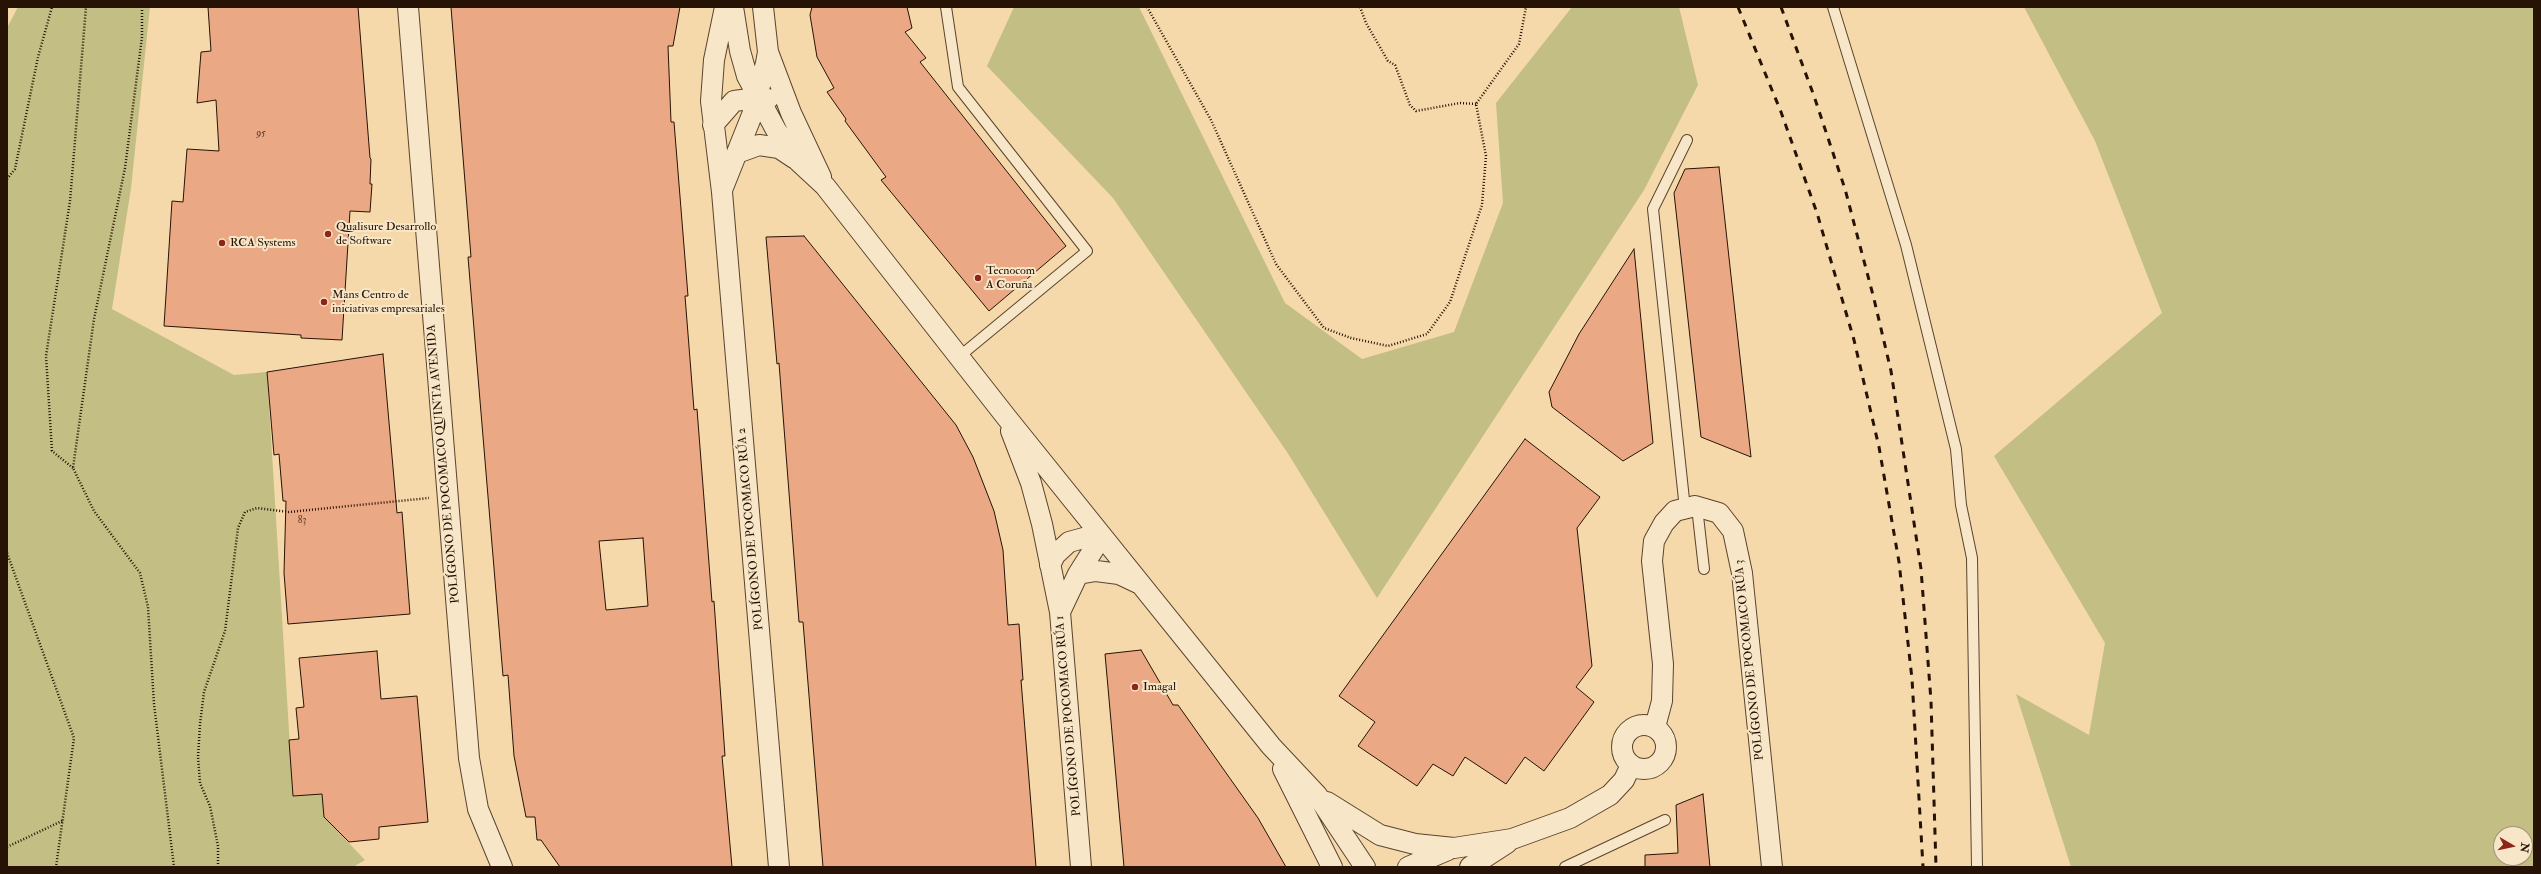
<!DOCTYPE html>
<html>
<head>
<meta charset="utf-8">
<style>
	body { margin:0 }
	#map { position:relative; width:2541px; height:874px; overflow:hidden; background:#f5d9aa; font-family:"IM FELL Double Pica",serif }
	canvas { display:block }
	.frame { position:absolute; inset:0; border:8px solid #261305; pointer-events:none }
	.north { position:absolute; left:2493px; top:826px; width:40px; height:40px; box-sizing:border-box; background:#f8e6c8; border:1px solid #a4927a; border-radius:50%; rotate:99deg; font-size:11px; font-weight:700; line-height:16px; text-align:center; color:#261305 }
	.north::after { content:''; display:block; margin:auto; width:14px; height:18px; background:#8f2418; clip-path:polygon(50% 0,100% 100%,50% 72%,0 100%) }
</style>
</head>
<body>
<div id="map">
<canvas width="2541" height="874"></canvas>
<div class="frame"></div>
<div class="north">N</div>
</div>
<script>
const ctx = document.querySelector('canvas').getContext('2d');
ctx.lineJoin = 'round';
function fill(path, color) { ctx.fillStyle = color; ctx.fill(path, 'evenodd'); }
const poly = rows => new Path2D(rows.map(r => 'M' + r).join(''));
function strokePath(path, color, width, dash) { ctx.strokeStyle = color; ctx.lineWidth = width; ctx.lineCap = dash ? 'butt' : 'round'; ctx.setLineDash(dash || []); ctx.stroke(path); }
function label(font, color, halo, rows, align = 'center') {
  ctx.font = font + ' "IM FELL Double Pica",serif'; ctx.lineWidth = 4; ctx.setLineDash([]); ctx.textBaseline = 'middle'; ctx.strokeStyle = halo; ctx.fillStyle = color; for (const [text, x, y, turn = 0] of rows) {
    ctx.save(); ctx.translate(x, y); ctx.rotate((+turn || 0) * Math.PI / 180); ctx.textAlign = isNaN(turn) ? turn : align; if (halo) ctx.strokeText(text, 0, 0); ctx.fillText(text, 0, 0); ctx.restore();
  }
}
fill(poly([
	[18,7,150,7,131,188,112,309,234,375,267,372,293,796,322,794,324,817,365,860,353,867,7,867,7,28],
	[1014,7,1139,7,1285,303,1362,359,1454,332,1503,203,1496,103,1572,7,1679,7,1698,85,1644,190,1377,598,1287,452,1113,198,987,66],
	[2024,7,2534,7,2534,867,2071,867,2016,694,2089,735,2105,643,1994,456,2162,313,2095,141],
	[2501,834,2525,834,2525,858,2501,858]
]), '#c2be84');
const building = poly([
	[208,7,358,7,370,158,371,159,370,184,372,184,370,212,350,211,342,340,301,338,301,335,164,326,172,201,183,202,187,149,219,151,216,100,197,103,201,52,211,51,208,7],
	[451,7,680,7,673,46,668,46,671,122,674,122,688,296,685,296,694,410,697,409,712,602,714,601,725,756,722,756,732,867,560,867,541,840,537,840,535,817,526,817,514,756,508,675,503,676,468,257,471,257,451,7],
	[643,538,648,606,606,610,599,541,643,538],
	[812,7,907,7,912,28,905,32,926,58,920,62,1066,246,989,311,881,180,886,177,845,121,846,119,827,92,834,88,817,57,810,15,812,7],
	[1719,167,1751,457,1701,437,1674,193,1685,169,1719,167],
	[804,236,956,425,973,457,994,511,1003,550,1008,625,1019,624,1023,680,1021,680,1036,867,823,867,803,622,799,622,779,363,777,364,766,237,804,236],
	[1634,249,1653,443,1623,461,1552,407,1549,392,1579,334,1634,249],
	[383,354,397,513,402,512,410,614,288,624,284,573,286,501,283,501,279,454,274,455,267,372,383,354],
	[1525,439,1600,497,1577,528,1592,666,1576,687,1594,702,1544,771,1525,757,1506,784,1465,757,1453,776,1433,764,1417,786,1358,746,1375,722,1339,696,1525,439],
	[1141,650,1173,705,1178,705,1258,818,1286,867,1124,867,1105,654,1141,650],
	[377,651,381,699,417,696,428,822,379,827,379,839,349,842,324,817,322,794,293,796,289,740,299,739,296,708,304,707,299,658,377,651],
	[1703,794,1710,867,1645,867,1645,855,1678,853,1676,805,1703,794]
]);
fill(building, '#eba885');
strokePath(building, '#261305', 1);
const lane = poly([
	[946,7,958,87,1087,251,960,356],
	[1833,7,1906,245,1956,449,1961,505,1972,558,1977,867],
	[1697,507,1704,569],
	[1685,509,1653,209,1687,140],
	[1565,867,1665,820]
]);
const street = poly([
	[408,7,469,758,478,809,502,867],
	[725,7,714,60,711,101,722,192,779,867],
	[733,7,740,51,747,76,776,130,798,161,825,186,1007,418,1271,746,1317,795,1365,867],
	[768,52,791,113,821,177],
	[713,125,734,101,757,98,768,99],
	[737,153,759,145,779,148,794,158],
	[722,190,752,115,766,63,768,52,763,7],
	[1011,431,1031,483,1042,524,1060,612,1081,867],
	[1050,565,1055,555,1069,542,1091,536,1102,536,1078,574],
	[1060,612,1078,574,1096,571,1119,574,1138,583],
	'1622 747a22 22 0 1 1 44 0a22 22 0 1 1-44 0Z',
	[1655,727,1662,701,1663,664,1652,561,1654,541,1664,523,1675,511,1695,506,1719,513,1733,531,1742,573,1772,867],
	[1283,769,1332,867],
	[1327,802,1380,835,1415,844,1454,848,1512,839,1570,818,1610,795,1624,780,1631,765],
	[1408,867,1448,850],
	[1470,867,1507,843]
]);
strokePath(lane, '#5a442e', 12);
strokePath(street, '#5a442e', 22);
strokePath(poly([
	[142,7,142,37,125,168,94,319,73,468,94,511,140,573,148,607,154,704,174,867],
	[1147,7,1211,120,1276,264,1324,328,1351,338,1388,346,1427,334,1450,302,1482,205,1486,156,1476,104,1519,44,1526,7],
	[1360,7,1366,23,1388,61,1395,65,1410,105,1416,111,1460,103,1476,104],
	[7,179,15,169,38,57,52,7],
	[73,468,52,451,46,356,70,201,86,7],
	[7,553,74,738,56,867],
	[7,847,64,820],
	[218,867,218,846,210,806,200,783,198,757,200,724,204,692,225,631,238,528,245,512,257,508,289,512,429,498]
]), '#261305', 2.5, [1, 2]);
strokePath(lane, '#f8e6c8', 10);
strokePath(street, '#f8e6c8', 20);
strokePath(poly([
	[1738,7,1781,112,1817,213,1854,340,1879,447,1899,562,1912,679,1923,867],
	[1781,7,1814,96,1845,189,1874,299,1891,371,1921,569,1931,701,1936,867]
]), '#261305', 3, [7, 7]);
for (const [x, y, r, color] of [
	[328,234,4,"#8f2418"],
	[222,243,4,"#8f2418"],
	[978,278,4,"#8f2418"],
	[324,302,4,"#8f2418"],
	[1135,687,4,"#8f2418"]
]) { const dot = new Path2D(); dot.arc(x, y, r, 0, 2 * Math.PI); ctx.fillStyle = color; ctx.fill(dot); strokePath(dot, '#f8e6c8', 1.5); }
label('10px', '#573825', null, [
	["95",261,134],
	["83",302,521]
]);
label('12px', '#261305', '#f8e6c8', [
	["Qualisure Desarrollo",336,227],
	["de Software",336,241],
	["RCA Systems",230,243],
	["Tecnocom",986,271],
	["A Coruña",986,285],
	["Mans Centro de",332,295],
	["iniciativas empresariales",332,309],
	["Imagal",1143,687]
], 'left');
label('12px', '#261305', '#f8e6c8', [
	["POLÍGONO DE POCOMACO QUINTA AVENIDA",444,464,-95],
	["POLÍGONO DE POCOMACO RÚA 2",751,529,-95],
	["POLÍGONO DE POCOMACO RÚA 3",1750,660,-96],
	["POLÍGONO DE POCOMACO RÚA 1",1069,716,-95]
]);
</script>
</body>
</html>
